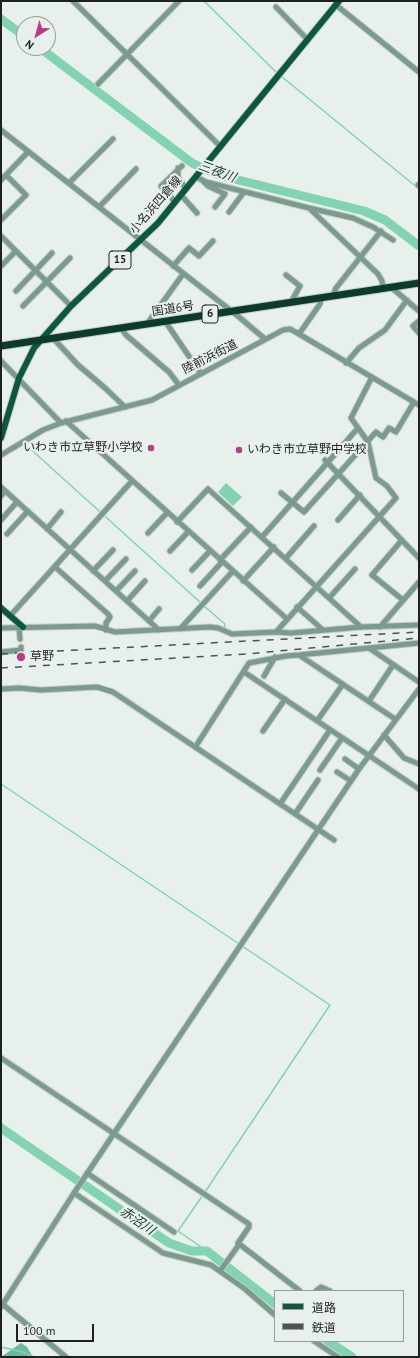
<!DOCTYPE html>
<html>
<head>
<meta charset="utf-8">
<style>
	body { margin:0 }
	#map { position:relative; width:420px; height:1358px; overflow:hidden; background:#e8f0ec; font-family:"PT Sans","Noto Sans JP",sans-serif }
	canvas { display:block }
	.frame { position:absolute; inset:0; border:2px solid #1f2120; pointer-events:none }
	.legend { position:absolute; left:274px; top:1290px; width:130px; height:52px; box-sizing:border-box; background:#e8f0ec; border:1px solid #989d9a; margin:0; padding:5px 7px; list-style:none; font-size:12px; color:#1f2120 }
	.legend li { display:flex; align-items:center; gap:8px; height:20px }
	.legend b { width:20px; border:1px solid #989d9a }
	.north { position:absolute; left:16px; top:16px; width:40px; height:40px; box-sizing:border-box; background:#e8f0ec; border:1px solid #989d9a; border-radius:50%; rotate:217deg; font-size:11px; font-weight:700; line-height:16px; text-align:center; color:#1f2120 }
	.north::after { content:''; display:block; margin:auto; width:14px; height:18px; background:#ba3b87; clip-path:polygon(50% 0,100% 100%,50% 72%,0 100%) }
	.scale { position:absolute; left:16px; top:1324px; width:78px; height:18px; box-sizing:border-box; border:2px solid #1f2120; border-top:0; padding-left:5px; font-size:12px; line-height:14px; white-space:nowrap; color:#1f2120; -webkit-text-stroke:3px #e8f0ec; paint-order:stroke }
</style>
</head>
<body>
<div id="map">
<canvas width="420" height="1358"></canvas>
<div class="frame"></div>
<ul class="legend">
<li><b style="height:5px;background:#0b5741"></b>道路</li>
<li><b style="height:5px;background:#4f5250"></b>鉄道</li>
</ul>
<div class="north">N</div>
<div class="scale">100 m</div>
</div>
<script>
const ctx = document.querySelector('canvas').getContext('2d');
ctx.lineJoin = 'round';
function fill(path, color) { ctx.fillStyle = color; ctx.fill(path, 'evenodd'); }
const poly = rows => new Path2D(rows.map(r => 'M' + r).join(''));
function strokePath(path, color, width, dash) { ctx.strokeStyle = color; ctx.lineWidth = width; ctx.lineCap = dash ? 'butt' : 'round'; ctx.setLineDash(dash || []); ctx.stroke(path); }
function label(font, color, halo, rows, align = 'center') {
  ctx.font = font + ' "PT Sans","Noto Sans JP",sans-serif'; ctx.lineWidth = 4; ctx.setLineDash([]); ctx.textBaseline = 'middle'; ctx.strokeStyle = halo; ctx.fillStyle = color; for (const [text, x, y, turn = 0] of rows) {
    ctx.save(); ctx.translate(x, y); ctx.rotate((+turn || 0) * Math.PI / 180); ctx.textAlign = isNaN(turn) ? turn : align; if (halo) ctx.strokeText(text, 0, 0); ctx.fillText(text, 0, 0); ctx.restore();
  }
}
fill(poly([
	[21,1343,27,1347,33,1357,1,1357]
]), '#69ba9c');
fill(poly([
	[226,483,242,497,233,506,218,492]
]), '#81d3b3');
strokePath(poly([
	[204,1,278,74],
	[281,76,419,189],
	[26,445,201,603],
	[204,606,225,624,224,628],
	[1,784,330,1005,205,1192],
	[203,1195,178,1231,207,1251],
	[1,1347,23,1352,34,1357]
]), '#81d3b3', 1.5);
strokePath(poly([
	[1,19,24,36],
	[40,48,192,163,214,173,230,178,364,211,385,220,419,246],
	[1,1128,169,1243,192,1251,207,1251,275,1304],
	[328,1341,352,1357]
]), '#81d3b3', 9);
const minor = poly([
	[73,1,220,146],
	[336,5,419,72],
	[276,7,307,39],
	[98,84,179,1],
	[1,130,239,317,265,339],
	[178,168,178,177,186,189],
	[196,177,206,182,309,208,378,274,382,281,383,288],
	[1,180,28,152],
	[204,182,208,186,225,194,215,207],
	[69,183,113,139],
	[418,185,419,184],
	[181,195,197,213],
	[175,202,161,186,182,166],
	[99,207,136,169],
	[309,208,353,218,373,227,393,240],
	[229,212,244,192],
	[1,220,26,195,6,175],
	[1,236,71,306],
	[1,266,16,251],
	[173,266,189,248,199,256,213,241],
	[286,275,300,286,291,302],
	[391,287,419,311],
	[16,291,52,253],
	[333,296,336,288,381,231],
	[23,306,70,258],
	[165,321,201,374],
	[419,321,413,326,419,333],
	[147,324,183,274],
	[121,328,126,335,169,372,179,385],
	[299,334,320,304,321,298],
	[53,338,78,365,105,388,125,407],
	[1,361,61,423],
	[346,363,359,348,385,330,407,300],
	[66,421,287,619],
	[1,455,43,430,61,423,152,400,283,330,290,329,299,334,419,405],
	[325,460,419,558],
	[1,487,159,630],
	[281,493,304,512,376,432,383,437,389,428,396,432,414,402],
	[1,496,5,491],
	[1,520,17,502],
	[338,520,360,495],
	[177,522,208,489,361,627],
	[47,529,61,512],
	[148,533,167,513],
	[7,534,28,511],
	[262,537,358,428],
	[402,540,372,575,403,600],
	[170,551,188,532],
	[286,558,314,526],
	[220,560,251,527],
	[55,567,108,614,110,617,106,623,106,630],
	[192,570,210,551],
	[93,571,113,550],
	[105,581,126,559],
	[243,581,274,547],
	[200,586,222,562],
	[116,591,135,571],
	[329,598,355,569],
	[127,601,145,581],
	[297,607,323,630],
	[10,616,132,481],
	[149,621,159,609],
	[19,627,20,639],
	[380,627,419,582],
	[1,628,95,626,115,632,210,627,218,628,232,634,276,632,291,633,361,627,419,625],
	[180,629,233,571],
	[276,632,396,498,387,486,376,478,368,442,351,418,372,377],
	[369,648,419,682],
	[1,652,21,650,21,647],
	[299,655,419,643],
	[244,672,419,789],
	[264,676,275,657],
	[1,689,19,688,41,690,97,687,113,692,334,840],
	[369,701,393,665],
	[317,721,343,684],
	[263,731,285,699],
	[384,735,404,758,419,764],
	[196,746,249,663,286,656,299,655,395,719],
	[345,759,359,769],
	[320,770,342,738],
	[337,772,351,781],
	[280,804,330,730],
	[295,814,318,780],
	[1,1058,249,1224,249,1227,238,1243,238,1246,220,1271],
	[87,1173,174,1232],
	[74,1193,163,1253,211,1265,245,1289,275,1315],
	[238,1243,300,1291],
	[316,1291,321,1287,330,1291],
	[1,1303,66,1357],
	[1,1307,74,1193,359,769,419,689],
	[314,1341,338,1357]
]);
const major = poly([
	[1,438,19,378,34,348,71,306,158,223,339,1],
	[1,608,23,627]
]);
const highway = poly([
	[1,346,419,283]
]);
strokePath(minor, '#c4cbc7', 7);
strokePath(major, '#c4cbc7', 8);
strokePath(highway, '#c4cbc7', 9);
strokePath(minor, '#7b9b8e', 5);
strokePath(major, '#0b5741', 6);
strokePath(highway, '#0c3a2b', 7);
strokePath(poly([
	[1,654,419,632],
	[1,668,246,654,419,638]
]), '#4f5250', 1.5, [7, 7]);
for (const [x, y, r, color] of [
	[151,448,4,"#ba3b87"],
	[239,450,4,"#ba3b87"],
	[21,657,5,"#ba3b87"]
]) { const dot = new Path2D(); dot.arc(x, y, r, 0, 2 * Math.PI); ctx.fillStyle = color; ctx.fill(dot); strokePath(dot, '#e8f0ec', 1.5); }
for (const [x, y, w] of [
	[120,260,22],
	[210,314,16]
]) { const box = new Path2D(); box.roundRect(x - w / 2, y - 9, w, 18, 3); ctx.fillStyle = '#e8f0ec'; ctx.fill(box); strokePath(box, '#1f2120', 1); }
label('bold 11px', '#1f2120', null, [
	["15",120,260],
	["6",210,314]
]);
label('12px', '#1f2120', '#e8f0ec', [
	["小名浜四倉線",156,205,-49],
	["国道6号",173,309,-9],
	["陸前浜街道",210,357,-27]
]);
label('12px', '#1f2120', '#e8f0ec', [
	["いわき市立草野小学校",143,448,"right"],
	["いわき市立草野中学校",247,450],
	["草野",30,657]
], 'left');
label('italic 13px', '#163c2e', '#e8f0ec', [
	["三夜川",217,172,20],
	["赤沼川",137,1221,34]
]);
</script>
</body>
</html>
